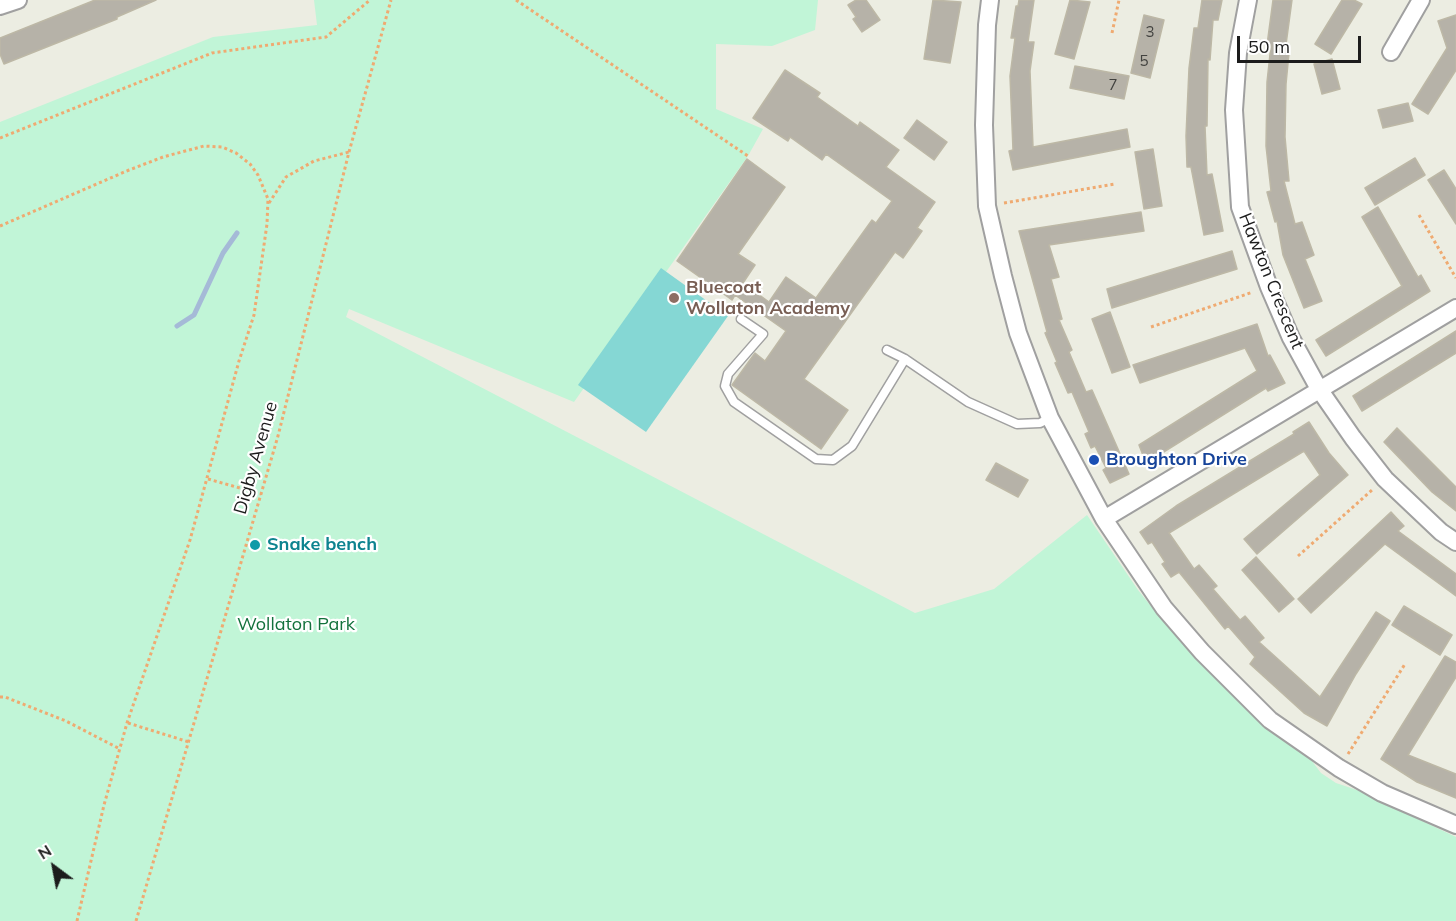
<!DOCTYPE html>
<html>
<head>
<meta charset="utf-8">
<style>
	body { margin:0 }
	#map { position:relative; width:1456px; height:921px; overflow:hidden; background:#ecede2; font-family:Mulish,sans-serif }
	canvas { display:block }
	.north { position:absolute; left:24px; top:837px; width:60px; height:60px; -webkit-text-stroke:4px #fff; paint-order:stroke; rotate:328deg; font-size:16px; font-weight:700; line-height:24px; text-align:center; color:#1c1c1c }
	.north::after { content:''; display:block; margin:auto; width:21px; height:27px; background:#1c1c1c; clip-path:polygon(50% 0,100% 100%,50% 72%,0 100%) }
	.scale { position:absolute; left:1237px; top:36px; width:124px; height:27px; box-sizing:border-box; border:3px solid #1c1c1c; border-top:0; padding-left:8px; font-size:18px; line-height:21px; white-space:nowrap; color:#1c1c1c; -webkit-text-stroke:4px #fff; paint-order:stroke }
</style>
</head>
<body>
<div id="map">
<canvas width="1456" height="921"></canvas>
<div class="north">N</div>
<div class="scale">50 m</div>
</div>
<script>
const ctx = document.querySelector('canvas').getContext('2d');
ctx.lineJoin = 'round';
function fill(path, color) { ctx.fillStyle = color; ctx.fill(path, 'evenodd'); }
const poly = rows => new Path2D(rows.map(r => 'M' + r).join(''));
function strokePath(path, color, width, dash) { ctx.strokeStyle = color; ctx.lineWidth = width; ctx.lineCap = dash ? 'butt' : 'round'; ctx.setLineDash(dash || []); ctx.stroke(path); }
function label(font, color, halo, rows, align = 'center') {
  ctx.font = font + ' Mulish,sans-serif'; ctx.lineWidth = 4.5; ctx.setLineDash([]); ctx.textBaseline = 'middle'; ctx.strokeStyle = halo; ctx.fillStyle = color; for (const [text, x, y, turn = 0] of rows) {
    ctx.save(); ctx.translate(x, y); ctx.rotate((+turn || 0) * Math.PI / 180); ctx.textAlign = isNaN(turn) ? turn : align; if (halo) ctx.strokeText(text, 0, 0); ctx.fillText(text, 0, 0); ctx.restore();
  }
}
fill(poly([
	[314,0,818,0,815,30,772,46,716,44,716,109,763,129,748,156,574,402,349,309,346,317,915,613,994,589,1087,515,1138,590,1167,626,1229,692,1308,756,1321,773,1336,783,1357,790,1456,837,1456,921,0,921,0,122,213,37,317,25]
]), '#c1f5d7');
fill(poly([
	[661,268,728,316,646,432,578,385]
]), '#85d7d4');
strokePath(poly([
	[177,326,194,315,223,253,237,233]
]), '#a5bad7', 5);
const building = poly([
	[95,0,156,0,117,17,117,19,4,64,0,54,0,38,95,0],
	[856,0,866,0,880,20,862,32,853,19,856,17,848,5,856,0],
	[933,0,961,2,950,63,924,59,933,0],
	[1019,0,1034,0,1028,42,1034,42,1030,71,1033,147,1127,129,1130,147,1013,170,1009,151,1013,150,1010,76,1015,38,1011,38,1016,6,1018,6,1019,0],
	[1070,0,1090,2,1074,59,1055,54,1070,0],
	[1202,0,1222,0,1218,20,1213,20,1210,60,1208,59,1207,126,1205,126,1207,175,1212,174,1223,231,1204,235,1191,167,1187,167,1186,136,1189,68,1194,28,1198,28,1202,0],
	[1273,0,1292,0,1285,52,1289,53,1286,84,1285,137,1289,181,1284,181,1295,224,1302,222,1314,255,1305,259,1322,301,1304,308,1283,255,1277,221,1275,222,1267,192,1271,191,1266,146,1267,82,1271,45,1267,45,1273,0],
	[1342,0,1354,0,1362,4,1331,54,1315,44,1342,0],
	[1144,15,1164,20,1150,78,1131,73,1144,15],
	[1456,15,1456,70,1428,114,1412,104,1447,48,1438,21,1456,15],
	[1332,59,1340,89,1322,94,1314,64,1332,59],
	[1075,66,1129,76,1124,99,1070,88,1075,66],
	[785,70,820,93,817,97,858,126,860,122,899,150,886,167,935,202,917,228,922,231,903,258,895,252,804,379,848,410,821,449,732,385,755,353,765,361,786,331,735,295,732,300,677,261,747,159,785,187,738,254,755,265,743,283,769,302,786,277,816,298,872,220,876,223,892,201,826,154,822,160,790,137,788,141,753,118,785,70],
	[1408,103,1413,121,1383,128,1378,110,1408,103],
	[917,120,947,142,934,160,904,138,917,120],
	[1153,149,1162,206,1144,209,1135,152,1153,149],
	[1415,158,1425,175,1375,205,1365,188,1415,158],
	[1444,170,1456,189,1456,224,1428,180,1444,170],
	[1378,207,1418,277,1421,275,1430,291,1326,356,1316,340,1402,286,1362,217,1378,207],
	[1141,212,1144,231,1049,245,1059,277,1051,279,1062,319,1059,320,1072,350,1069,352,1086,392,1092,390,1129,474,1110,483,1103,470,1106,468,1095,446,1091,448,1085,434,1089,432,1072,392,1068,393,1055,363,1057,362,1045,333,1047,332,1019,231,1141,212],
	[1232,251,1237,269,1112,308,1107,289,1232,251],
	[1110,312,1130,367,1112,373,1092,319,1110,312],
	[1257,324,1268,356,1270,355,1285,383,1268,391,1266,388,1146,463,1139,445,1257,371,1245,348,1140,383,1133,365,1257,324],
	[1456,331,1456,353,1362,411,1353,396,1456,331],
	[1309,422,1329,453,1348,475,1257,554,1244,539,1320,475,1304,451,1169,533,1194,569,1199,565,1217,586,1213,589,1240,620,1245,616,1264,638,1259,642,1320,697,1376,612,1390,621,1356,674,1327,726,1304,713,1250,664,1255,657,1228,626,1225,629,1179,572,1171,577,1162,564,1165,562,1152,542,1148,544,1140,532,1176,506,1294,434,1293,432,1309,422],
	[1397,428,1456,487,1456,511,1432,492,1384,442,1397,428],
	[996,463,1028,480,1018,497,986,480,996,463],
	[1391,512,1404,526,1398,531,1456,574,1456,596,1385,544,1311,613,1298,599,1391,512],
	[1256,557,1294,599,1279,612,1242,570,1256,557],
	[1404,606,1452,635,1440,655,1392,625,1404,606],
	[1445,656,1456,662,1456,677,1408,755,1456,774,1456,798,1417,782,1381,759,1445,656]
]);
fill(building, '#b6b2a8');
strokePath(building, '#bdb8a6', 1.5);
const service = poly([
	[741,319,763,334,728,374,725,386,734,402,816,459,833,460,852,446,905,359],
	[887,350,905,359,968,402,1017,424,1040,423,1050,418]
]);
const minor = poly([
	[990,0,987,25,984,125,987,206,1003,276,1018,333,1050,418,1104,519,1164,608,1202,652,1270,720,1339,768,1382,793,1456,825],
	[1248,0,1238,53,1234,110,1240,207,1269,287,1291,338,1319,389,1353,438,1385,479,1441,532,1456,542],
	[0,6,18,0],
	[1391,52,1421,0],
	[1104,519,1456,308]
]);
strokePath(service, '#a0a0a0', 11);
strokePath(minor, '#a0a0a0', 20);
strokePath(poly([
	[516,0,748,156],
	[1112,33,1119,0],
	[0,138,212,53,326,37,370,0],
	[269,203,286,177,314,161,349,152],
	[1004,203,1115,184],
	[1419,215,1456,278],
	[0,226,129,170,163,157,204,146,222,147,236,153,250,164,258,175,268,199,267,224,254,315,239,361,190,540,127,723,104,805,77,921],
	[1151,327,1253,292],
	[208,479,261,494],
	[1298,556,1372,490],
	[0,697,5,697,66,721,120,749],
	[128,723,189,742],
	[1348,754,1405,664],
	[136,921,278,436,349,152,391,0]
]), '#efaa71', 3, [3, 3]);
strokePath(service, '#fff', 8);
strokePath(minor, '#fff', 16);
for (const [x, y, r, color] of [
	[674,298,6,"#8d6e63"],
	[1094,460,6,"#1a4fb4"],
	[255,545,6,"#0f9aa8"]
]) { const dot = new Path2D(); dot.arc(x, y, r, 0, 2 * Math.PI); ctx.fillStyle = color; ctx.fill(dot); strokePath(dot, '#fff', 2); }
label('15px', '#42423f', null, [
	["3",1150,32],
	["5",1144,61],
	["7",1113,85]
]);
label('18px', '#1c1c1c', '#fff', [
	["Hawton Crescent",1271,281,68],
	["Digby Avenue",256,458,-74]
]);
label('bold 18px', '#785e54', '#fff', [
	["Bluecoat",686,288],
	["Wollaton Academy",686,309]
], 'left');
label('bold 18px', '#164399', '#fff', [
	["Broughton Drive",1106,460]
], 'left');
label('bold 18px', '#0d838f', '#fff', [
	["Snake bench",267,545]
], 'left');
label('18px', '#13713c', '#fff', [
	["Wollaton Park",296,625]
]);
</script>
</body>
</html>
